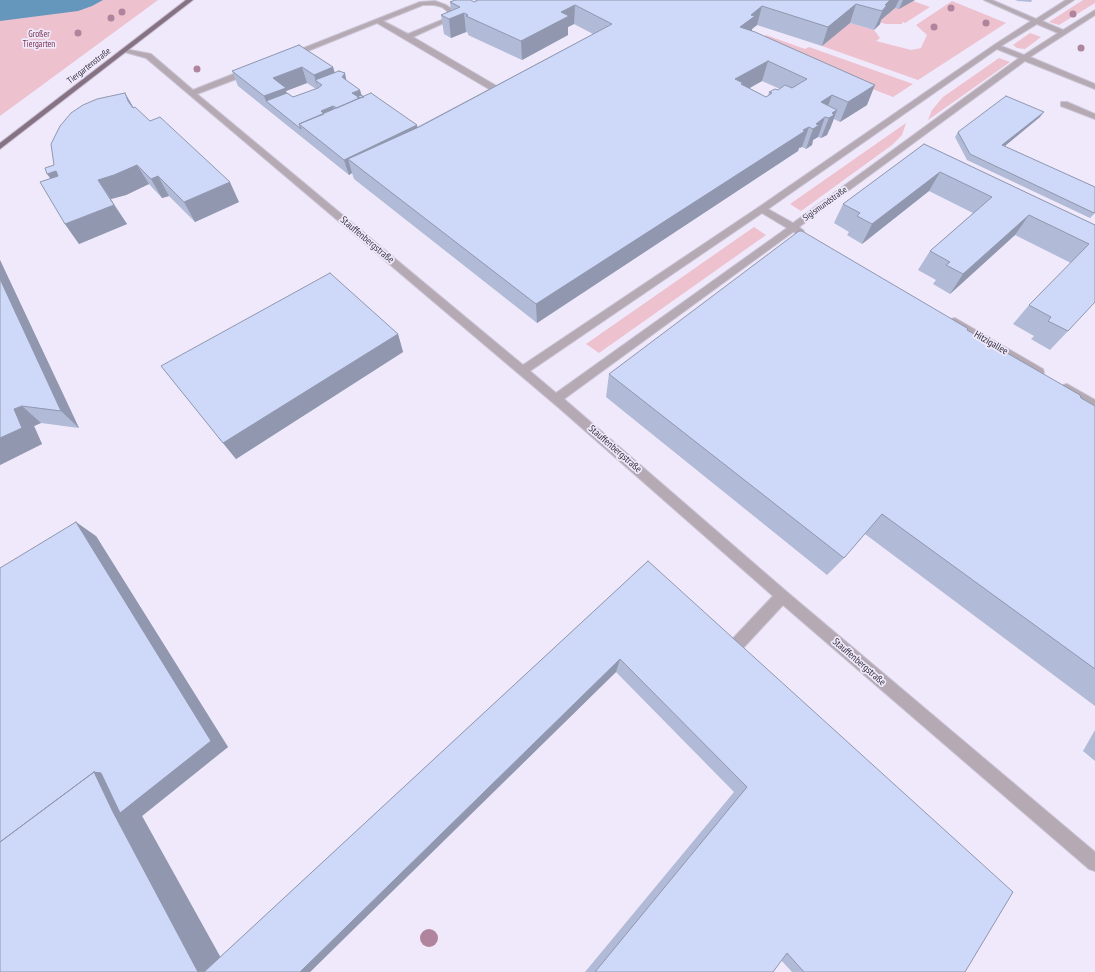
<!DOCTYPE html>
<html>
<head>
<meta charset="utf-8">
<style>
	body { margin:0 }
	canvas { display:block; background:#efe9fb }
</style>
</head>
<body>
<canvas width="1095" height="972"></canvas>
<script>
const ctx = document.querySelector('canvas').getContext('2d');
ctx.lineJoin = 'round';
function fill(path, color) { ctx.fillStyle = color; ctx.fill(path, 'evenodd'); }
const poly = rows => new Path2D(rows.map(r => 'M' + r).join(''));
function strokePath(path, color, width, dash) { ctx.strokeStyle = color; ctx.lineWidth = width; ctx.lineCap = dash ? 'butt' : 'round'; ctx.setLineDash(dash || []); ctx.stroke(path); }
function label(font, color, halo, rows, align = 'center') {
  ctx.font = font + ' "PT Sans Narrow",sans-serif'; ctx.lineWidth = 3.5; ctx.setLineDash([]); ctx.textBaseline = 'middle'; ctx.strokeStyle = halo; ctx.fillStyle = color; for (const [text, x, y, turn = 0] of rows) {
    ctx.save(); ctx.translate(x, y); ctx.rotate((+turn || 0) * Math.PI / 180); ctx.textAlign = isNaN(turn) ? turn : align; if (halo) ctx.strokeText(text, 0, 0); ctx.fillText(text, 0, 0); ctx.restore();
  }
}
fill(poly([
	[0,0,158,0,0,116],
	[1083,0,1095,0,1095,3,1059,25,1049,22],
	[913,1,930,7,905,23,902,22,902,24,886,24,879,22,895,8],
	[952,1,1006,23,918,80,822,46,850,23,874,30,880,38,876,41,911,50,921,48,927,35,916,25],
	[1030,33,1041,37,1025,49,1017,48,1013,45],
	[766,35,805,49,809,47,913,84,893,97,755,43],
	[999,58,1010,62,928,120,932,110,943,97],
	[906,123,902,135,892,145,801,211,790,204],
	[754,227,766,235,599,353,586,344]
]), '#edc1cd');
fill(poly([
	[0,0,103,0,92,6,78,11,0,21]
]), '#6596bb');
const minor = poly([
	[984,0,992,0,1036,19,1066,0,1074,0,1042,21,1063,30,1095,10,1095,15,1030,57,1095,84,1095,89,1025,61,799,227,804,231,802,233,799,234,793,232,564,399,787,592,1095,852,1095,871,1089,869,783,605,732,660,727,662,722,660,720,655,722,650,773,596,558,407,146,58,121,51,125,49,151,54,193,90,246,69,252,69,252,73,197,94,523,365,759,207,994,45,1031,21,984,0],
	[1037,24,1058,33,1024,55,1001,46,1037,24],
	[997,49,1019,58,793,223,768,209,997,49],
	[762,213,787,228,556,393,530,371,762,213],
	[420,2,435,1,446,5,452,9,454,14,448,21,413,37,500,88,500,92,494,92,377,23,293,57,290,57,286,55,420,2],
	[423,5,434,5,442,7,447,11,448,14,444,19,408,34,383,21,423,5],
	[1061,102,1067,102,1095,114,1095,119,1061,106,1061,102],
	[955,318,1043,369,1044,372,1043,375,1035,375,951,325,950,322,951,319,955,318],
	[1067,384,1095,400,1095,409,1063,391,1062,388,1063,385,1067,384]
]);
const major = poly([
	[186,0,193,0,0,149,0,143,186,0]
]);
strokePath(minor, '#cac4d5', 2);
strokePath(major, '#cac4d5', 2);
fill(minor, '#b5aab4');
fill(major, '#867283');
ctx.fillStyle = '#b0849c';
for (const [x, y, r] of [
	[951,8,3.5],
	[122,12,3.5],
	[1073,14,3.5],
	[111,18,3.5],
	[986,23,3.5],
	[934,27,3.5],
	[78,33,3.5],
	[1081,48,3.5],
	[197,69,3.5],
	[429,938,9]
]) { ctx.beginPath(); ctx.arc(x, y, r, 0, 2 * Math.PI); ctx.fill(); }
fill(poly([
	[475,0,915,0,899,9,895,8,881,20,880,24,874,30,850,23,822,46,757,25,752,29,752,31,867,105,840,122,834,119,827,135,821,138,818,137,813,140,812,145,806,149,802,147,799,148,798,151,537,323,354,179,352,173,349,175,238,86,232,71,299,45,333,67,335,73,360,90,361,95,417,125,417,127,593,34,574,24,568,27,568,35,522,60,468,35,468,33,466,32,451,38,444,34,441,15,451,11,450,2,474,2,476,1],
	[762,81,780,89,778,90,769,92,768,96,766,97,749,88],
	[307,83,316,89,293,97,287,93,286,91],
	[1015,0,1032,0,1031,2,1018,1],
	[125,93,133,107,150,121,239,202,195,222,169,196,162,198,149,184,126,195,111,199,127,224,79,244,65,224,51,179,54,165],
	[1040,117,1004,146,1095,213,1090,218,967,160,955,137,958,132],
	[924,144,1095,225,1068,331,1050,350,1031,339,1034,336,1013,324,1029,305,1071,263,1015,235,950,294,933,284,936,280,918,270,930,251,973,213,929,191,862,244,847,235,849,232,834,223,843,204],
	[0,260,79,428,41,423,34,426,42,444,0,465],
	[967,330,1095,406,1095,706,865,534,844,558,827,575,606,397,609,374],
	[398,334,403,352,236,459,161,366],
	[96,536,228,747,142,816,220,957,648,561,965,972,792,972,781,960,773,972,585,972,734,792,616,672,310,972,0,972],
	[1095,730,1095,761,1083,751]
]), '#b1bad6');
fill(poly([
	[890,0,899,0,895,8,881,20,880,24,874,30,885,5],
	[903,0,915,0,899,9],
	[856,4,850,23,822,46,828,27],
	[575,5,574,24,568,27,568,35,522,60,521,41,561,12],
	[762,6,757,25,752,29,751,35,740,27,751,15],
	[464,13,466,32,451,38,449,19],
	[768,61,762,81,741,93,735,79],
	[302,67,307,83,286,91,291,104,266,101,264,96,273,78],
	[333,67,337,82,315,80,319,90,314,75],
	[345,73,347,84,342,77],
	[875,85,867,105,840,122,848,102],
	[360,90,363,100,352,93],
	[125,93,136,112,128,101],
	[832,95,825,114,821,102],
	[333,106,336,116,330,119,321,111],
	[837,110,830,129,829,130,827,135,821,138,829,118,832,113],
	[1044,112,1040,117,999,151,1002,145],
	[825,117,818,137,813,140,812,145,806,149,813,129,816,124],
	[417,125,420,141,348,159,352,173,349,175,344,160],
	[809,127,802,147,799,148,798,151,537,323,536,304,803,130],
	[137,165,149,184,126,195,111,199,98,180],
	[56,171,70,191,62,194,47,174],
	[940,172,929,191,862,244,872,224],
	[158,176,169,196,162,198,151,179],
	[230,182,239,202,195,222,184,202],
	[114,205,127,224,79,244,65,224],
	[1029,215,1015,235,950,294,963,274],
	[0,260,79,428,61,411,0,279],
	[398,334,403,352,236,459,223,443],
	[22,406,41,423,34,426,42,444,0,465,0,438,14,409],
	[76,522,96,536,228,747,142,816,226,967,211,972,198,972,113,812,94,772],
	[620,659,616,672,310,972,300,972]
]), '#9097ae');
const building = poly([
	[455,0,471,0,474,2,478,0,890,0,885,5,887,5,882,11,856,4,828,27,762,6,751,15,755,16,740,27,755,32,875,85,848,102,832,95,821,102,837,110,832,113,834,115,829,118,825,117,816,124,819,125,813,129,809,127,803,130,805,131,536,304,348,159,421,126,612,24,575,5,561,12,569,16,521,41,466,16,468,15,464,13,449,19,441,15,460,7,450,2,455,0],
	[768,61,807,79,792,88,785,85,778,90,775,89,769,92,772,93,766,97,741,84,743,83,735,79,768,61],
	[299,45,333,67,314,75,302,67,273,78,286,88,264,96,232,71,299,45],
	[339,71,345,73,342,77,360,90,352,93,360,98,337,108,333,106,321,111,324,114,299,124,301,129,266,101,287,93,293,97,318,88,322,85,315,80,339,71],
	[125,93,128,101,133,108,135,107,150,121,160,117,230,182,184,202,158,176,151,179,137,165,114,175,98,180,114,205,65,224,40,182,58,176,56,171,47,174,45,168,54,165,51,144,60,126,71,113,83,105,97,99,125,93],
	[371,93,417,125,344,160,299,124,371,93],
	[361,95,364,97,360,98,357,97,361,95],
	[1006,96,1044,112,1002,145,1095,187,1095,212,1094,213,970,154,958,132,1006,96],
	[924,144,1095,225,1095,302,1068,331,1048,321,1051,317,1029,305,1089,244,1029,215,963,274,946,265,950,262,930,251,992,197,940,172,872,224,857,216,860,213,843,204,924,144],
	[799,231,802,231,967,328,968,329,967,330,1080,395,1081,398,1095,406,1095,669,882,514,844,558,609,374,799,231],
	[330,273,398,334,223,443,161,366,330,273],
	[0,279,61,411,22,406,14,409,22,428,0,438,0,279],
	[76,522,211,741,120,813,101,773,94,772,0,842,0,568,76,522],
	[648,561,1013,892,965,972,804,972,787,953,773,972,595,972,747,787,620,659,300,972,204,972,648,561],
	[94,772,113,812,198,972,0,972,0,842,94,772]
]);
fill(building, '#ced8f9');
strokePath(building, '#9097ae', 1);
label('9px', '#7c324e', '#efe9fb', [
	["Großer",39,34],
	["Tiergarten",39,44]
]);
label('9px', '#34303c', '#efe9fb', [
	["Tiergartenstraße",89,66,-38],
	["Sigismundstraße",825,204,-36]
]);
label('10px', '#34303c', '#efe9fb', [
	["Stauffenbergstraße",367,240,40],
	["Hitzigallee",991,343,30],
	["Stauffenbergstraße",615,449,41],
	["Stauffenbergstraße",859,662,41]
]);
</script>
</body>
</html>
